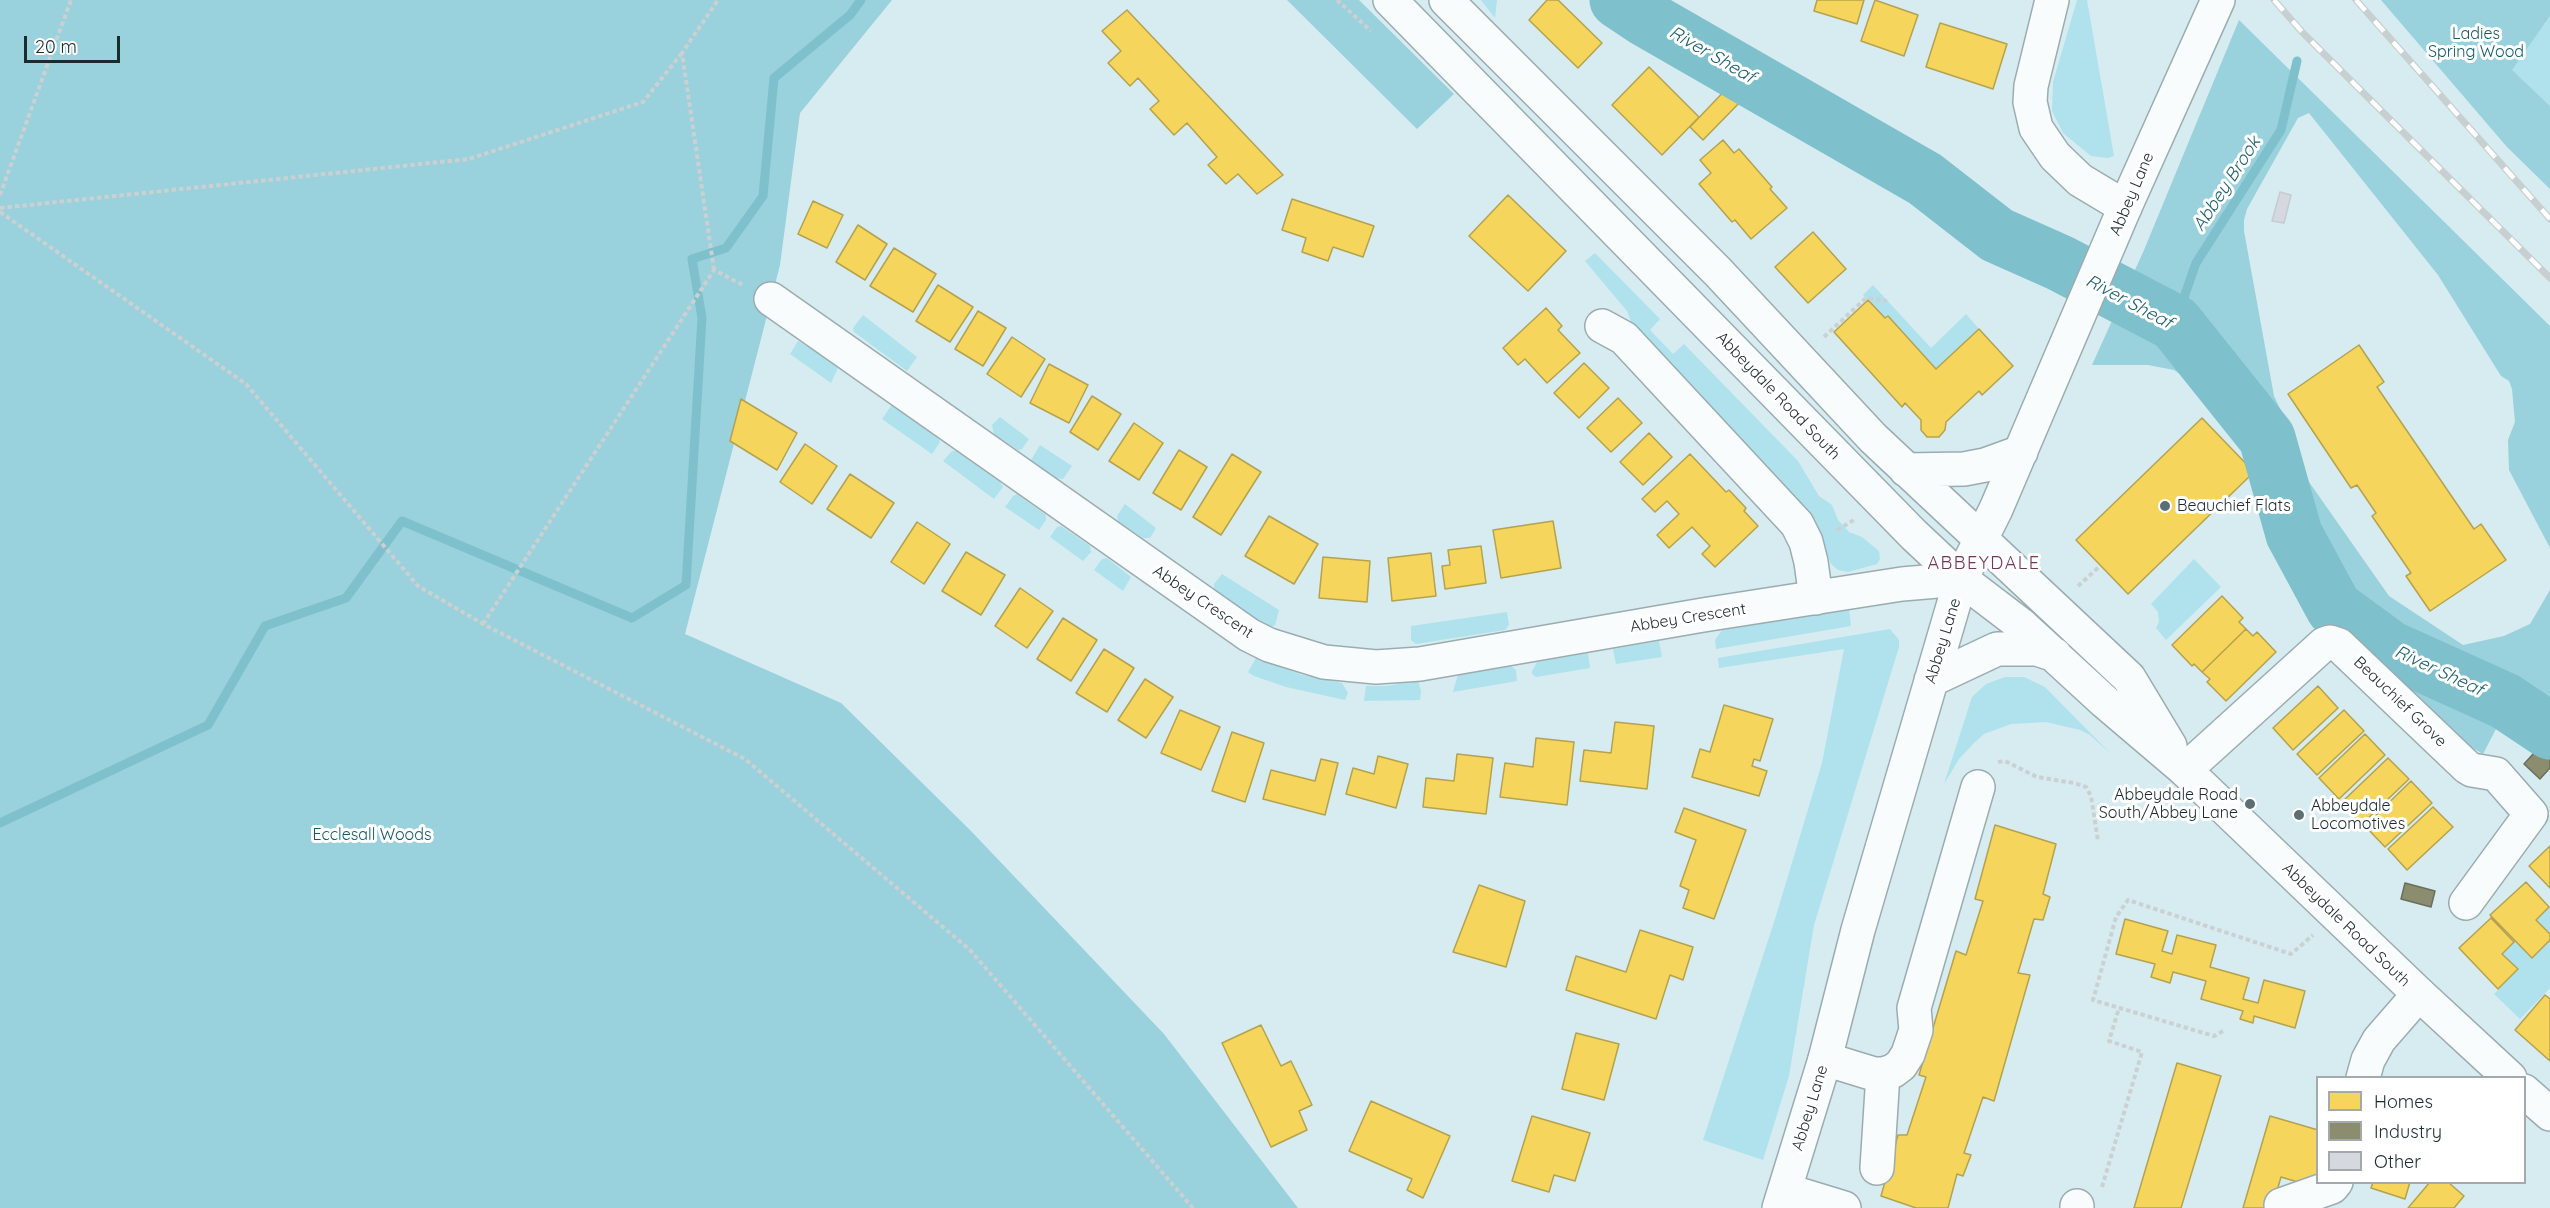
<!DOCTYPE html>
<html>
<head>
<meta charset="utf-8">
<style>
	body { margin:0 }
	#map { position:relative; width:2550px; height:1208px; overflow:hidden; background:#d6ecf1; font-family:Quicksand,sans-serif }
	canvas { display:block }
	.legend { position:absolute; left:2316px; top:1076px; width:210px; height:108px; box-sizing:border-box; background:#fff; border:2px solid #a4aaab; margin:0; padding:8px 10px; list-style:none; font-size:18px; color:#1b2b2e }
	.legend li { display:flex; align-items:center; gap:12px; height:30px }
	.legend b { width:30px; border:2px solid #a4aaab }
	.scale { position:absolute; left:24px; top:36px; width:96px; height:27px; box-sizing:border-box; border:3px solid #1b2b2e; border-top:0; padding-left:8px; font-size:18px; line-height:21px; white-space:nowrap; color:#1b2b2e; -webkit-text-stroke:4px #fff; paint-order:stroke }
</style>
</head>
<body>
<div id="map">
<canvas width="2550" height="1208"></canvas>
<ul class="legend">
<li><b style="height:16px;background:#f6d55c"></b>Homes</li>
<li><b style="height:16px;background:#8c8c6e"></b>Industry</li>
<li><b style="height:16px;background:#d5d9df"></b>Other</li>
</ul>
<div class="scale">20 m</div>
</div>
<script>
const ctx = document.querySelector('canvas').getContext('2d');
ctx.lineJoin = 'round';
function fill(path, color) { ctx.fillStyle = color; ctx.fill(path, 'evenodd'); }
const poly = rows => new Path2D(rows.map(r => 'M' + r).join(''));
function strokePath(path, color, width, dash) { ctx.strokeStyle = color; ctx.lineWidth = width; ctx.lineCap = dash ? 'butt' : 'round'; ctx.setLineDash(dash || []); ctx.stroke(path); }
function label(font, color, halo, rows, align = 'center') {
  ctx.font = font + ' Quicksand,sans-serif'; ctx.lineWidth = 6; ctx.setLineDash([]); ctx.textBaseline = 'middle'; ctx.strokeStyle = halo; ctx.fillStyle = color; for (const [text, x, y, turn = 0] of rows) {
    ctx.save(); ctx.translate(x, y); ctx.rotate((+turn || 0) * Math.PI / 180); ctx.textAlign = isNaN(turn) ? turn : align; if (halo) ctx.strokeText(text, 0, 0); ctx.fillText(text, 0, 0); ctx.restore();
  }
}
fill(poly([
	[1481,0,1497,0,1495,18],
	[2077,0,2087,0,2114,156,2108,158,2091,156,2063,133,2052,111,2053,82],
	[2550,16,2550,106,2511,70],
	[1595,253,1660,319,1650,330,1673,354,1684,344,1798,461,1819,496,1832,505,1838,520,1849,532,1862,537,1879,551,1880,559,1877,564,1848,572,1838,570,1831,564,1820,537,1633,327,1627,311,1585,261],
	[1873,285,1931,348,1966,314,1979,329,1936,369,1888,316,1885,318,1866,298,1863,295],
	[863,315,917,357,907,371,854,332,853,328],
	[798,341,832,361,838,368,831,383,790,354],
	[891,406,895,406,938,438,940,442,932,454,882,419],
	[1000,417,1029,439,1022,449,1018,450,994,434,992,425],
	[1040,445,1072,466,1063,479,1055,478,1033,462,1031,460],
	[952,451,956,451,1000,482,1003,487,994,499,943,461],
	[1017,494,1046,515,1046,520,1039,530,1005,507,1013,496],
	[1125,504,1156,528,1150,538,1143,538,1118,521,1117,516],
	[1061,526,1090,546,1091,552,1083,561,1050,537,1057,527],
	[1107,558,1131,577,1123,591,1094,570,1102,559],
	[2194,559,2221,587,2166,640,2156,628,2159,622,2158,612,2151,604],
	[1222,574,1279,610,1275,625,1271,627,1253,619,1214,589,1214,584],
	[1849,609,1851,626,1716,649,1715,640,1722,630],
	[1507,612,1509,625,1505,630,1416,644,1411,640,1411,626],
	[1890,629,1899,640,1899,647,1814,925,1789,1076,1763,1160,1703,1140,1775,919,1822,763,1844,649,1719,668,1718,658],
	[1659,641,1662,657,1616,664,1613,649],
	[1588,653,1590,668,1536,677,1532,674,1532,671,1537,662],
	[1256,658,1302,675,1342,683,1348,693,1345,700,1286,687,1254,676,1248,672],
	[1511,666,1516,670,1517,681,1453,692,1458,674],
	[2005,677,2024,677,2045,687,2112,755,2090,735,2080,730,2046,722,2011,724,1984,734,1973,744,1959,759,1944,784,1972,697,1986,684],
	[1418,680,1421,691,1420,700,1364,701,1366,686,1387,686],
	[2550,906,2550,934,2536,920],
	[2550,940,2550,988,2520,1019,2494,994,2518,969,2502,954,2515,941,2532,958]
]), '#afe2ec');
fill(poly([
	[0,0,892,0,800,113,780,265,685,634,841,703,971,831,1164,1034,1298,1208,0,1208],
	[1287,0,1359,0,1454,94,1417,129],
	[2381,0,2550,0,2550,16,2512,70,2550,106,2550,189,2507,147],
	[2239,20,2550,326,2550,548,2509,470,2508,440,2515,422,2512,389,2509,381,2501,376,2438,275,2309,113,2298,118,2247,209,2244,220,2244,231,2274,396,2288,425,2254,461,2230,422,2200,388,2174,370,2148,365,2092,365,2144,250],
	[2295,462,2389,596,2463,645,2504,636,2530,624,2550,590,2550,742,2544,738,2497,727,2483,754,2457,739,2305,594,2271,521,2270,506,2271,480]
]), '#99d1dc');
const homes = poly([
	[1547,0,1558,0,1602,43,1578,68,1529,20,1547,0],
	[1817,0,1864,0,1857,24,1814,11,1817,0],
	[1875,0,1918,15,1904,56,1861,41,1875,0],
	[1127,10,1283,175,1257,194,1238,174,1226,184,1208,165,1217,157,1187,123,1174,135,1150,109,1159,101,1138,78,1130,86,1108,63,1121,51,1102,31,1127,10],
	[1940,23,2007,44,1993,89,1926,67,1940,23],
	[1649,67,1699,117,1662,155,1612,105,1649,67],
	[1732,83,1745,97,1703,140,1690,127,1732,83],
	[1723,140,1734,153,1739,149,1772,187,1770,189,1787,208,1751,239,1735,220,1732,222,1699,184,1711,173,1700,160,1723,140],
	[1508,195,1566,251,1528,291,1469,236,1508,195],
	[1292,199,1374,226,1363,257,1333,247,1328,261,1302,252,1306,238,1282,230,1292,199],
	[813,201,843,215,827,248,798,234,813,201],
	[858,225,887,244,865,280,836,262,858,225],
	[1813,232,1846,269,1808,303,1775,267,1813,232],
	[894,248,936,274,913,312,870,286,894,248],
	[938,285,973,307,950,342,916,321,938,285],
	[1868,300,1885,318,1888,316,1936,369,1979,329,2013,366,1982,395,1979,391,1946,422,1945,430,1939,437,1927,437,1921,430,1921,420,1905,403,1902,407,1834,332,1868,300],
	[1546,308,1562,326,1558,330,1580,353,1547,383,1525,359,1518,365,1503,348,1546,308],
	[978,311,1006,328,983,366,955,349,978,311],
	[1012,337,1045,359,1021,397,987,374,1012,337],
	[2359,345,2384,382,2377,387,2474,529,2481,524,2506,560,2430,611,2406,576,2411,573,2372,516,2376,513,2357,485,2351,488,2288,394,2359,345],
	[1584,363,1609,388,1579,418,1554,393,1584,363],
	[1049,364,1088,385,1069,423,1030,403,1049,364],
	[1092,396,1121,414,1098,450,1070,432,1092,396],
	[1618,398,1642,423,1611,452,1587,428,1618,398],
	[741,399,797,433,777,470,730,441,741,399],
	[2202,418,2254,472,2128,594,2076,540,2202,418],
	[1134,423,1163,443,1139,480,1109,461,1134,423],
	[1649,433,1672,457,1643,485,1620,462,1649,433],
	[805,444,837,466,812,504,780,482,805,444],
	[1179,450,1207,467,1181,510,1153,493,1179,450],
	[1232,454,1261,472,1221,535,1193,517,1232,454],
	[1690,454,1726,492,1729,490,1746,508,1744,511,1758,526,1715,567,1702,554,1710,546,1692,527,1669,548,1657,535,1679,514,1667,501,1655,512,1642,499,1690,454],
	[850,474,894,503,871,538,827,509,850,474],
	[1269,516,1318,544,1294,584,1245,556,1269,516],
	[1553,521,1561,568,1501,578,1493,530,1553,521],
	[917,522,950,544,924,584,891,562,917,522],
	[1481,546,1486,583,1445,589,1442,566,1450,565,1448,550,1481,546],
	[966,552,1005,575,981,615,942,591,966,552],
	[1431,553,1436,596,1392,601,1388,558,1431,553],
	[1323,557,1370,561,1367,602,1319,598,1323,557],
	[1020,588,1053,611,1027,648,995,626,1020,588],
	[2222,596,2243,618,2239,622,2246,629,2202,672,2194,664,2192,666,2172,645,2222,596],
	[1063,618,1097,640,1071,681,1037,659,1063,618],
	[2246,629,2253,636,2257,632,2276,652,2226,701,2207,682,2210,679,2202,672,2246,629],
	[1104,649,1134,668,1107,712,1076,693,1104,649],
	[1145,679,1173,697,1146,738,1118,720,1145,679],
	[2318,686,2338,708,2293,750,2273,728,2318,686],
	[1724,705,1773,719,1760,761,1754,759,1752,766,1767,771,1759,796,1692,777,1700,749,1710,752,1724,705],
	[1180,710,1220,727,1201,770,1161,753,1180,710],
	[2344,710,2364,731,2317,775,2297,754,2344,710],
	[1615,722,1654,726,1647,789,1580,781,1584,750,1611,753,1615,722],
	[1232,732,1264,743,1245,802,1212,791,1232,732],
	[2365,734,2385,755,2339,799,2319,778,2365,734],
	[1536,738,1574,742,1567,805,1500,797,1505,763,1533,767,1536,738],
	[1457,754,1493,758,1486,814,1423,807,1426,778,1454,781,1457,754],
	[1378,756,1408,764,1396,808,1346,794,1353,768,1374,774,1378,756],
	[2388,758,2409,779,2362,824,2342,802,2388,758],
	[1321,759,1338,763,1325,815,1263,799,1271,770,1315,781,1321,759],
	[2411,781,2432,803,2385,847,2365,826,2411,781],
	[2433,807,2453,827,2407,870,2388,849,2433,807],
	[1684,808,1746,830,1714,919,1683,908,1689,890,1680,886,1696,840,1675,832,1684,808],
	[1995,825,2056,844,2043,894,2050,897,2043,920,2034,919,2018,973,2030,975,1994,1101,1983,1097,1964,1153,1971,1155,1963,1176,1957,1174,1948,1208,1916,1208,1881,1196,1898,1135,1907,1135,1926,1077,1919,1075,1956,951,1966,955,1983,901,1975,899,1995,825],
	[2550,846,2550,888,2529,866,2550,846],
	[2526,882,2549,907,2536,920,2550,934,2550,940,2532,958,2490,915,2526,882],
	[1479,885,1525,901,1506,967,1453,952,1479,885],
	[2491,918,2514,942,2502,954,2518,969,2498,989,2459,948,2491,918],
	[2125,919,2168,931,2162,951,2172,954,2177,935,2216,945,2210,967,2249,978,2243,999,2258,1003,2264,980,2305,991,2295,1028,2254,1016,2253,1023,2240,1019,2243,1011,2201,999,2206,981,2173,972,2170,983,2151,977,2155,964,2116,954,2125,919],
	[1640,930,1693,947,1683,980,1670,975,1656,1019,1566,990,1576,956,1626,972,1640,930],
	[2545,995,2550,999,2550,1061,2515,1030,2545,995],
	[1261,1025,1281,1066,1291,1061,1312,1105,1299,1111,1307,1130,1271,1147,1222,1043,1261,1025],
	[1576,1033,1619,1044,1604,1100,1562,1089,1576,1033],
	[2177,1063,2221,1076,2181,1208,2134,1208,2177,1063],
	[1371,1101,1450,1136,1423,1198,1407,1190,1412,1179,1349,1151,1371,1101],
	[1532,1116,1590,1133,1575,1181,1554,1175,1549,1192,1512,1181,1532,1116],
	[2270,1116,2318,1130,2318,1182,2321,1189,2281,1177,2272,1208,2243,1208,2270,1116],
	[2373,1182,2410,1182,2405,1199,2371,1188,2373,1182],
	[2430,1182,2448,1182,2464,1196,2454,1208,2408,1208,2430,1182]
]);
fill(homes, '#f6d55c');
strokePath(homes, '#b4a24e', 1.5);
const industry = poly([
	[2542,744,2550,751,2550,768,2540,779,2524,764,2542,744],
	[2405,883,2435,891,2431,907,2401,899,2405,883]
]);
fill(industry, '#8c8c6e');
strokePath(industry, '#6a6f5b', 1.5);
strokePath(poly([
	[2175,323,2196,263,2281,130,2297,61],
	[0,823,208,725,265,626,346,598,402,521,632,618,686,585,702,318,692,259,726,248,763,196,774,78,850,15,861,0]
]), '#7fc0cd', 9);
strokePath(poly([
	[1618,0,1645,18,1925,179,1997,235,2060,263,2175,323,2267,438,2294,534,2334,608,2390,649,2505,701,2550,731]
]), '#7fc0cd', 57);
const building = poly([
	[2280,192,2291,195,2284,223,2272,221,2280,192]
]);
fill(building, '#d5d9df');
strokePath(building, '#c7cad0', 1.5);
const minor = poly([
	[2052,0,2031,86,2030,102,2036,128,2055,156,2080,180,2125,207],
	[771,299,1249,635,1269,645,1324,662,1376,667,1420,664,1703,615,1902,584,1961,579],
	[1602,326,1624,338,1797,524,1806,542,1811,562,1816,598],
	[2185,770,2324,644,2330,642,2339,645,2467,767,2472,770,2496,774,2531,814,2466,903],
	[1825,1059,1874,1074,1883,1074,1893,1071,1901,1065,1908,1054,1916,1030,1914,1008,1978,787],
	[2363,1078,2368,1060,2379,1040,2419,994],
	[1877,1168,1883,1074],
	[1785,1190,1844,1208],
	[2281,1205,2332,1187,2336,1182],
	[2077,1208,2077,1206]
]);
const major = poly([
	[1390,0,1914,535,1961,579,2020,624,2105,702,2185,770,2419,994,2510,1078],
	[1446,0,1718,272,1873,438,2129,678,2170,746],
	[1906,470,1964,469,1985,465,2021,452],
	[1931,680,1997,649,2037,649,2055,655],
	[2524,1091,2550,1114],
	[1779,1208,1825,1059,1858,930,1961,579,1996,509,2125,207,2218,0]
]);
strokePath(minor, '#9bacb0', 36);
strokePath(major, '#9bacb0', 36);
strokePath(poly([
	[1337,0,1371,31],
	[0,195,71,0],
	[0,208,469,159,643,102,682,53],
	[0,212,246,384,418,586,483,624,745,759,970,950,1193,1208],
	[714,270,682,53,718,0],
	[1824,337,1866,298,1887,301],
	[1837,530,1854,520],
	[2078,586,2100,566],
	[483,624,714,270,743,285],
	[1998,762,2005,761,2037,777,2074,783,2086,787,2091,796,2098,841],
	[2223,1031,2214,1036,2093,1000,2116,917,2128,900,2291,954,2313,935],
	[2102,1187,2142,1052,2109,1041,2119,1008]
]), '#cbd1d2', 4, [4.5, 3]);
strokePath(minor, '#f9fcfd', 33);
strokePath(major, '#f9fcfd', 33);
const rail = poly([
	[2274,0,2303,33,2550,278],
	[2356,0,2550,219]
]);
strokePath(rail, '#c8cfd1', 7);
strokePath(rail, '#fff', 4.5, [14]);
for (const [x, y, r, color] of [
	[2165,506,6,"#5c6f72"],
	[2250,804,6,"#5c6f72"],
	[2299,815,6,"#5c6f72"]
]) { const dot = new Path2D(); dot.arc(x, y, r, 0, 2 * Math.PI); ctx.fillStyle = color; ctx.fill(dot); strokePath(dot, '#fff', 2); }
label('16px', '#125a65', '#fff', [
	["Ladies",2476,34],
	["Spring Wood",2476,52],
	["Ecclesall Woods",372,835]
]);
label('16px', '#1b2b2e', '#fff', [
	["Abbey Lane",2132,194,-67],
	["Abbeydale Road South",1778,396,46],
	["Abbey Crescent",1203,602,34],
	["Abbey Crescent",1688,618,-9],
	["Abbey Lane",1943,641,-73],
	["Beauchief Grove",2400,702,44],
	["Abbeydale Road South",2346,925,44],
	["Abbey Lane",1810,1108,-73]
]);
label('16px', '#1b2b2e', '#fff', [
	["Beauchief Flats",2177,506],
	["Abbeydale Road",2238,795,"right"],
	["South/Abbey Lane",2238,813,"right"],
	["Abbeydale",2311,806],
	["Locomotives",2311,824]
], 'left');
label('italic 18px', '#1d616d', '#fff', [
	["River Sheaf",1712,55,30],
	["Abbey Brook",2227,184,-57],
	["River Sheaf",2129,302,28],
	["River Sheaf",2439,671,25]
]);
ctx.letterSpacing = '1.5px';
label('18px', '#74355a', '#fff', [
	["ABBEYDALE",1984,564]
]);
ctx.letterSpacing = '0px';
</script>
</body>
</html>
